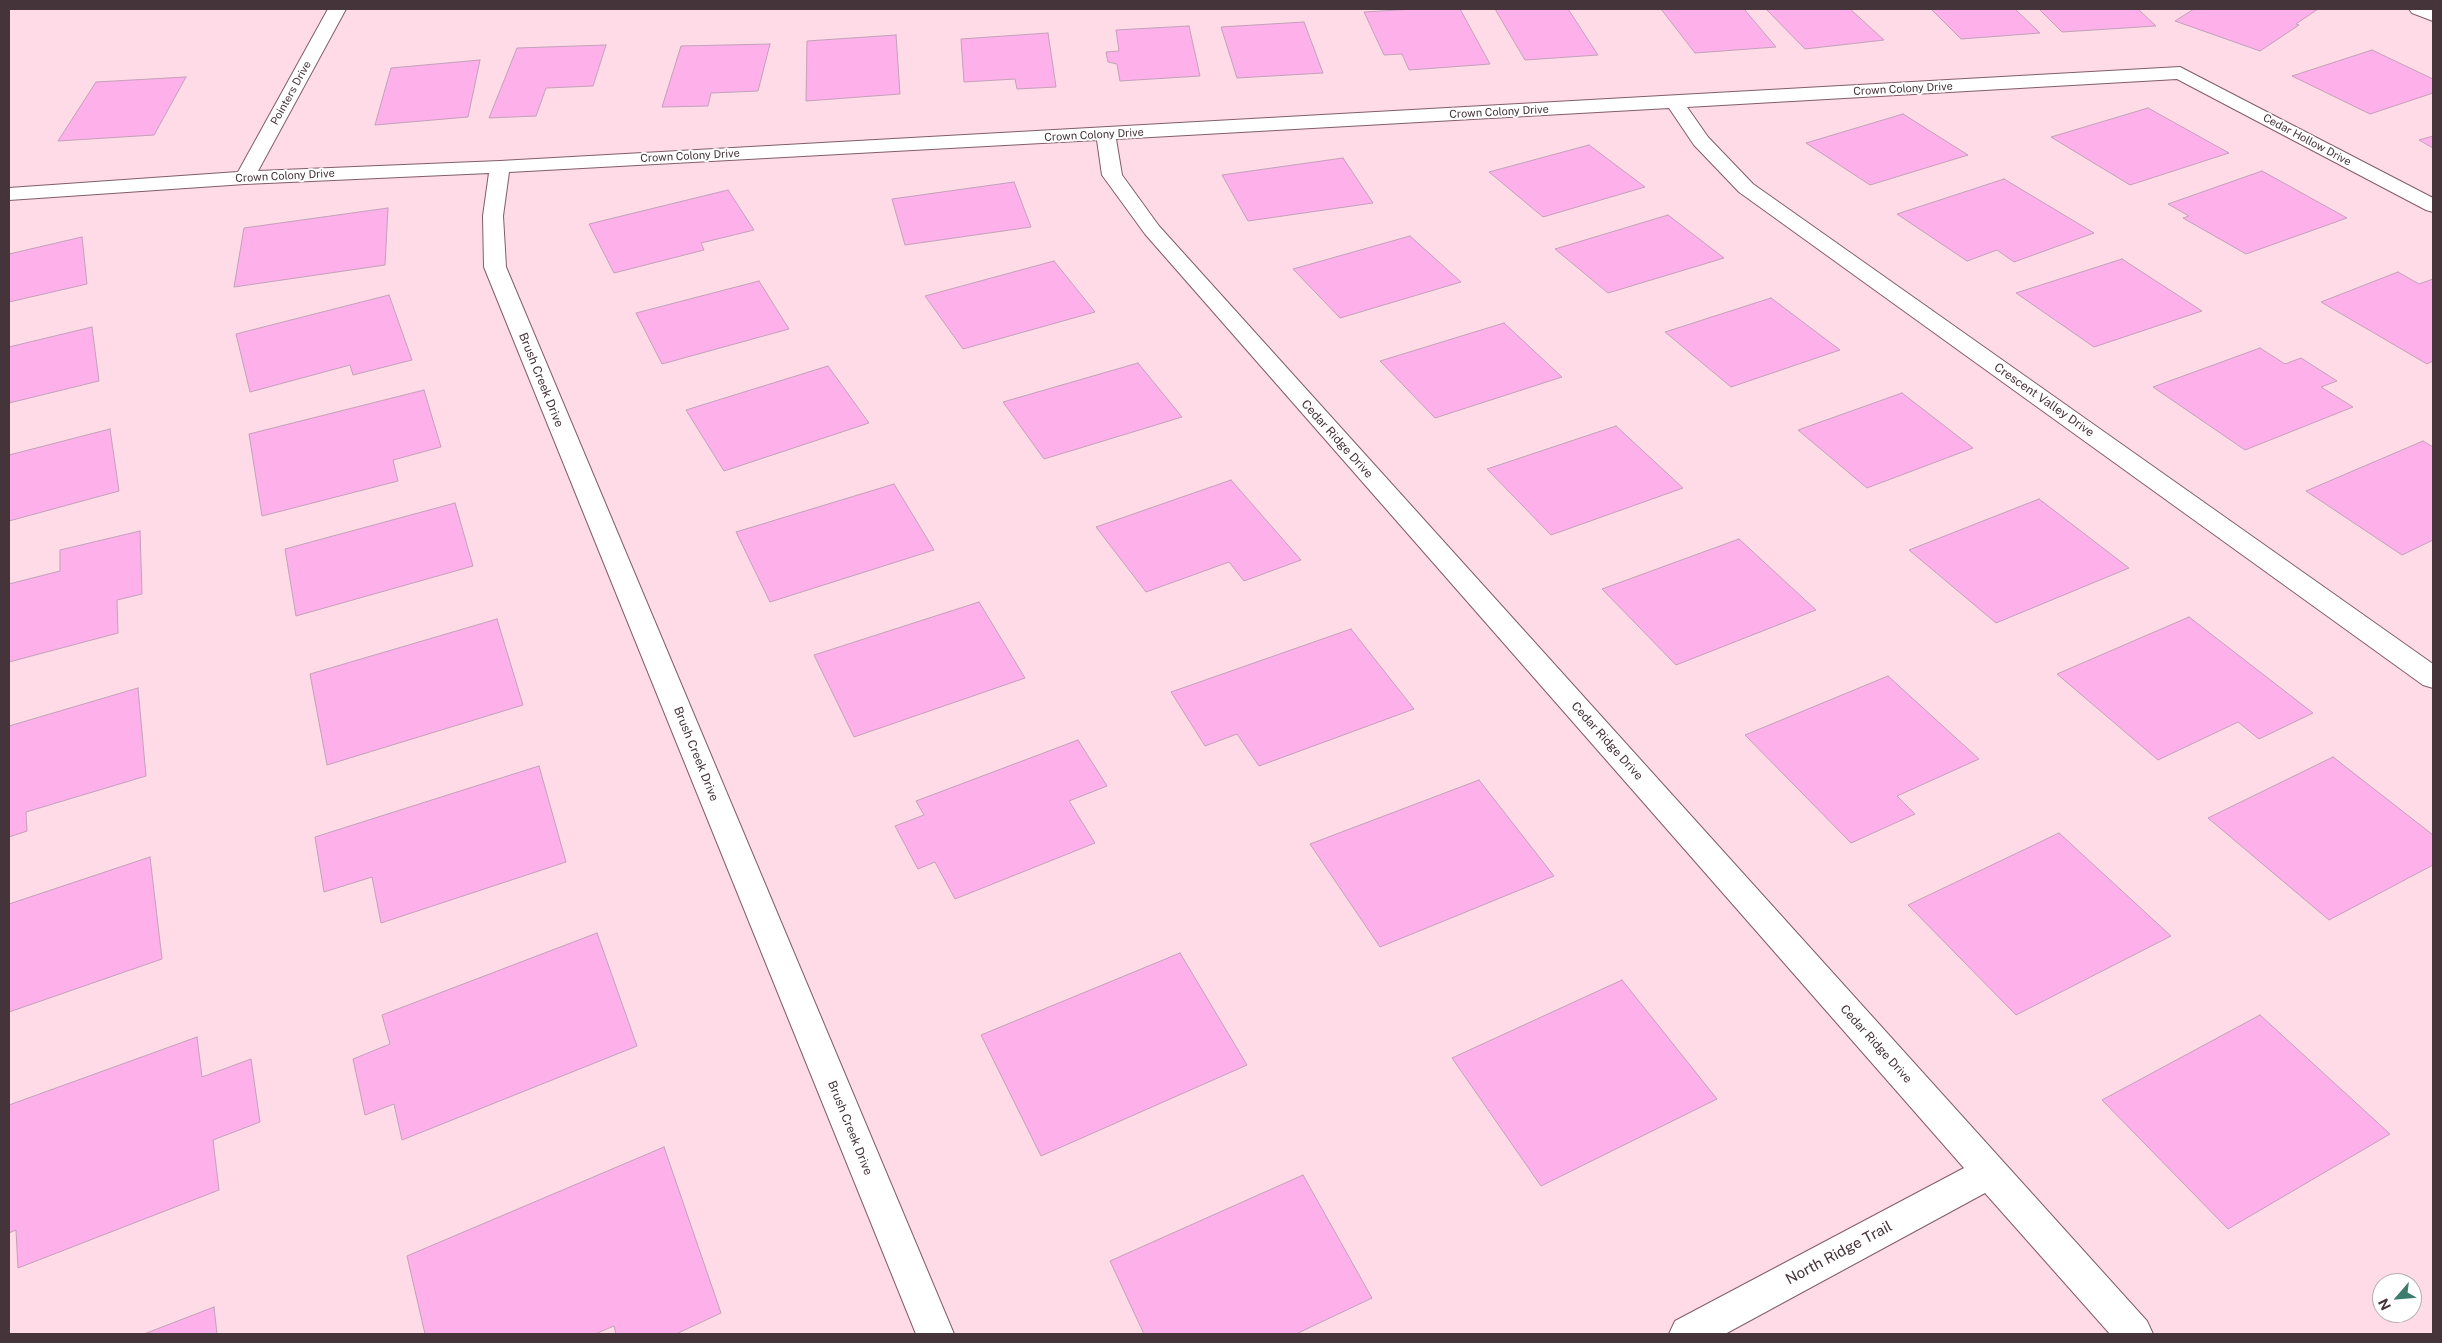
<!DOCTYPE html>
<html>
<head>
<meta charset="utf-8">
<style>
	body { margin:0 }
	#map { position:relative; width:2442px; height:1343px; overflow:hidden; background:#fedbe6; font-family:"Public Sans",sans-serif }
	canvas { display:block }
	.frame { position:absolute; inset:0; border:10px solid #45343a; pointer-events:none }
	.north { position:absolute; left:2372px; top:1273px; width:50px; height:50px; box-sizing:border-box; background:#fff; border:1px solid #b5aeb0; border-radius:50%; rotate:243deg; font-size:14px; font-weight:700; line-height:20px; text-align:center; color:#45343a }
	.north::after { content:''; display:block; margin:auto; width:18px; height:22px; background:#3c7d6d; clip-path:polygon(50% 0,100% 100%,50% 72%,0 100%) }
</style>
</head>
<body>
<div id="map">
<canvas width="2442" height="1343"></canvas>
<div class="frame"></div>
<div class="north">N</div>
</div>
<script>
const ctx = document.querySelector('canvas').getContext('2d');
ctx.lineJoin = 'round';
function fill(path, color) { ctx.fillStyle = color; ctx.fill(path, 'evenodd'); }
const poly = rows => new Path2D(rows.map(r => 'M' + r).join(''));
function strokePath(path, color, width, dash) { ctx.strokeStyle = color; ctx.lineWidth = width; ctx.lineCap = dash ? 'butt' : 'round'; ctx.setLineDash(dash || []); ctx.stroke(path); }
function label(font, color, halo, rows, align = 'center') {
  ctx.font = font + ' "Public Sans",sans-serif'; ctx.lineWidth = 4; ctx.setLineDash([]); ctx.textBaseline = 'middle'; ctx.strokeStyle = halo; ctx.fillStyle = color; for (const [text, x, y, turn = 0] of rows) {
    ctx.save(); ctx.translate(x, y); ctx.rotate((+turn || 0) * Math.PI / 180); ctx.textAlign = isNaN(turn) ? turn : align; if (halo) ctx.strokeText(text, 0, 0); ctx.fillText(text, 0, 0); ctx.restore();
  }
}
const building = poly([
	[1415,9,1460,9,1490,64,1409,70,1402,54,1384,55,1364,12,1415,9],
	[1495,9,1568,9,1598,55,1525,60,1495,9],
	[1661,9,1744,9,1776,47,1695,53,1661,9],
	[1766,9,1850,9,1884,40,1805,49,1766,9],
	[1931,9,2015,9,2040,33,1961,39,1931,9],
	[2039,9,2138,9,2156,26,2062,32,2039,9],
	[2194,9,2318,9,2296,24,2299,25,2260,51,2175,21,2194,9],
	[1304,22,1323,73,1237,78,1221,27,1304,22],
	[1189,26,1200,76,1120,81,1117,64,1108,62,1106,52,1119,51,1116,30,1189,26],
	[1048,33,1056,87,1017,89,1015,79,964,82,961,39,1048,33],
	[896,35,900,94,806,101,807,41,896,35],
	[770,44,758,91,711,93,708,106,662,107,681,46,770,44],
	[606,45,593,86,546,88,536,116,489,118,517,48,606,45],
	[2372,50,2433,79,2433,93,2370,114,2292,76,2372,50],
	[480,60,468,117,375,125,391,68,480,60],
	[186,77,154,135,58,141,96,82,186,77],
	[2148,108,2229,153,2130,185,2051,137,2148,108],
	[1903,114,1968,155,1870,185,1806,143,1903,114],
	[2433,136,2433,148,2419,140,2433,136],
	[1589,145,1645,187,1543,217,1489,172,1589,145],
	[1343,158,1373,203,1248,221,1222,175,1343,158],
	[2262,171,2347,218,2246,254,2183,218,2189,216,2168,204,2262,171],
	[2004,179,2094,233,2014,262,1997,250,1967,261,1897,214,2004,179],
	[1014,182,1031,227,905,245,892,199,1014,182],
	[728,190,754,230,701,243,704,250,614,273,589,224,728,190],
	[388,208,385,265,234,287,244,228,388,208],
	[1668,215,1724,258,1608,293,1555,249,1668,215],
	[1410,236,1461,282,1340,318,1293,269,1410,236],
	[82,237,87,284,9,302,9,254,82,237],
	[2122,259,2202,311,2094,347,2016,293,2122,259],
	[1054,261,1095,312,963,349,925,296,1054,261],
	[2398,272,2419,284,2433,279,2433,361,2427,364,2321,302,2398,272],
	[759,281,789,329,662,364,636,313,759,281],
	[389,295,412,360,353,375,350,365,250,392,236,334,389,295],
	[1771,298,1840,350,1731,387,1665,332,1771,298],
	[1504,323,1562,377,1435,418,1380,361,1504,323],
	[92,327,99,381,9,403,9,347,92,327],
	[2260,348,2285,364,2301,358,2337,381,2321,387,2353,407,2245,450,2153,387,2260,348],
	[1138,363,1182,417,1044,459,1003,402,1138,363],
	[828,366,869,423,724,471,686,410,828,366],
	[424,390,441,447,393,460,398,481,262,516,249,434,424,390],
	[1902,393,1973,448,1867,488,1798,430,1902,393],
	[1616,426,1683,488,1551,535,1487,469,1616,426],
	[110,429,119,491,9,521,9,455,110,429],
	[2423,441,2433,447,2433,540,2402,555,2306,491,2423,441],
	[1231,480,1301,560,1244,581,1229,562,1146,592,1096,527,1231,480],
	[894,484,934,550,770,602,736,532,894,484],
	[2039,499,2129,568,1996,623,1909,550,2039,499],
	[455,503,473,566,296,616,285,549,455,503],
	[140,531,142,594,117,600,118,633,9,662,9,584,60,571,60,550,140,531],
	[1739,539,1816,610,1676,665,1602,589,1739,539],
	[979,602,1025,678,854,737,814,655,979,602],
	[2189,617,2313,713,2259,739,2238,722,2158,760,2057,674,2189,617],
	[497,619,523,705,327,765,310,674,497,619],
	[1351,629,1414,709,1259,766,1237,734,1205,746,1171,692,1351,629],
	[1888,676,1979,759,1897,796,1915,814,1851,843,1745,735,1888,676],
	[138,688,146,776,26,812,27,831,9,837,9,726,138,688],
	[1078,740,1107,786,1069,801,1095,843,955,899,935,862,918,869,895,826,924,815,916,801,1078,740],
	[2333,757,2433,835,2433,865,2329,920,2208,818,2333,757],
	[539,766,566,862,381,923,372,877,324,892,315,837,539,766],
	[1479,780,1554,876,1380,947,1310,844,1479,780],
	[2059,833,2171,936,2016,1015,1908,905,2059,833],
	[150,857,162,959,9,1012,9,904,150,857],
	[597,933,637,1046,402,1140,394,1104,365,1115,353,1059,390,1044,382,1015,597,933],
	[1180,953,1247,1065,1041,1156,981,1035,1180,953],
	[1622,980,1717,1099,1541,1186,1452,1058,1622,980],
	[2260,1015,2390,1134,2228,1229,2102,1100,2260,1015],
	[197,1037,202,1077,251,1059,260,1122,213,1140,219,1190,18,1268,16,1230,9,1233,9,1105,197,1037],
	[664,1147,721,1313,676,1334,616,1334,614,1326,595,1334,425,1334,407,1256,664,1147],
	[1303,1175,1372,1298,1296,1334,1144,1334,1110,1261,1303,1175],
	[214,1307,217,1334,144,1334,214,1307]
]);
fill(building, '#feb0eb');
strokePath(building, '#c2a1b9', 1);
const minor = poly([
	[328,9,346,9,258,171,500,161,2180,67,2433,198,2433,212,2426,210,2177,79,1687,107,1708,137,1753,184,2433,664,2433,688,2423,685,1739,192,1694,145,1669,108,1116,139,1122,175,1159,226,2147,1321,2153,1334,2110,1334,1985,1193,1725,1334,1669,1334,1675,1321,1964,1168,1145,234,1102,175,1097,140,509,172,503,216,506,267,954,1334,916,1334,484,267,483,216,489,173,245,184,9,200,9,188,238,172,328,9]
]);
const secondary = poly([
	[2409,9,2433,10,2433,21,2412,13,2409,9]
]);
strokePath(minor, '#825d6a', 2);
strokePath(secondary, '#825d6a', 2);
fill(minor, '#fff');
fill(secondary, '#fff');
label('11px', '#45343a', '#fff', [
	["Crown Colony Drive",1903,89,-3],
	["Pointers Drive",291,93,-61],
	["Crown Colony Drive",1499,112,-3],
	["Crown Colony Drive",1094,135,-3],
	["Cedar Hollow Drive",2307,140,28],
	["Crown Colony Drive",690,156,-3],
	["Crown Colony Drive",285,176,-3]
]);
label('12px', '#45343a', '#fff', [
	["Brush Creek Drive",541,380,68],
	["Crescent Valley Drive",2044,400,35],
	["Cedar Ridge Drive",1337,439,48],
	["Cedar Ridge Drive",1607,741,48],
	["Brush Creek Drive",696,754,68],
	["Cedar Ridge Drive",1876,1044,48],
	["Brush Creek Drive",850,1128,68]
]);
label('15px', '#45343a', '#fff', [
	["North Ridge Trail",1839,1253,-28]
]);
</script>
</body>
</html>
